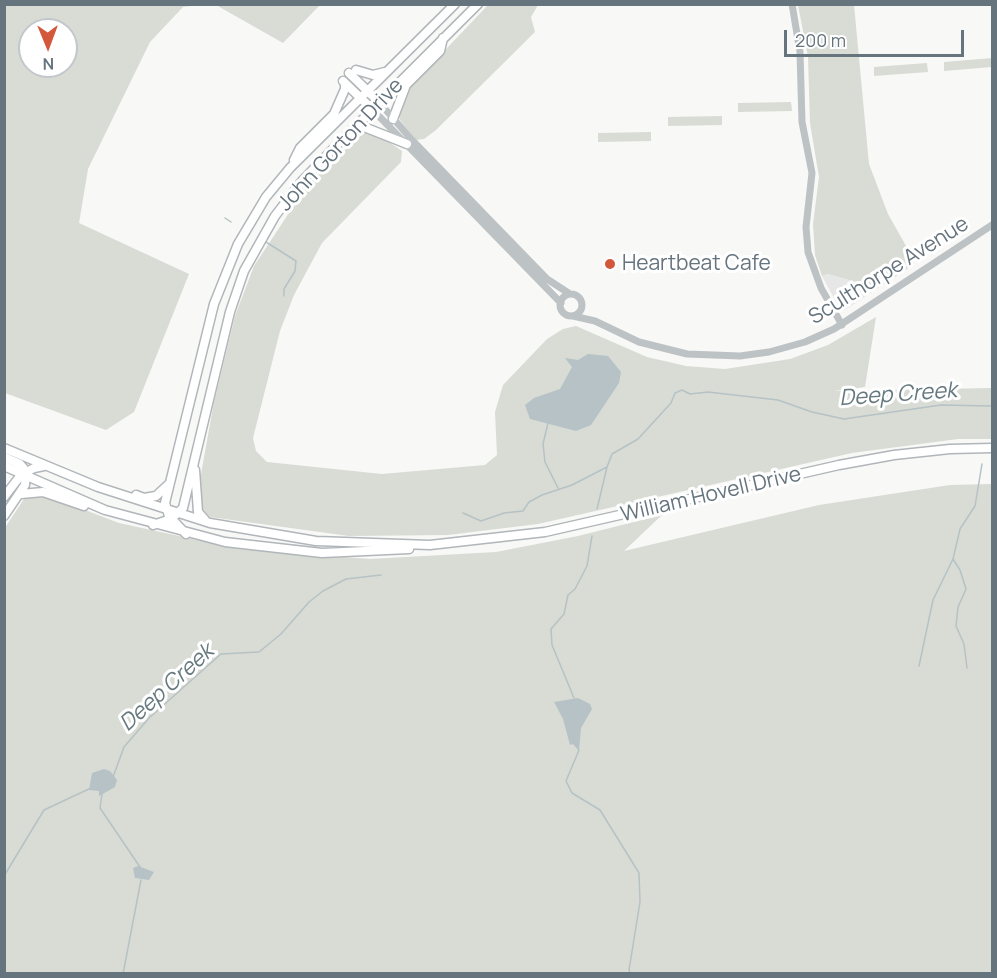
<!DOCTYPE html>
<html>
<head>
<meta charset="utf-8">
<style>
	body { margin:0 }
	#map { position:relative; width:997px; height:978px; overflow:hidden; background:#f8f8f6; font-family:Manrope,sans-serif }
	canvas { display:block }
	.frame { position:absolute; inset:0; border:6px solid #66747e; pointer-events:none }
	.north { position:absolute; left:18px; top:18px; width:60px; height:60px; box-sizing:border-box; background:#fff; border:2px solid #c2c7cb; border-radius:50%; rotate:179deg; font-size:16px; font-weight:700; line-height:24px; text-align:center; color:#66747e }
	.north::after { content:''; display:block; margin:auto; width:21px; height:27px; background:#d3573b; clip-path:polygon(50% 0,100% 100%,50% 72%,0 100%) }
	.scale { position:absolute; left:784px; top:30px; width:180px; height:27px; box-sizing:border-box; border:3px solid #66747e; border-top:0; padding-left:8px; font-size:18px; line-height:21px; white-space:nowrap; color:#66747e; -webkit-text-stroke:4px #fff; paint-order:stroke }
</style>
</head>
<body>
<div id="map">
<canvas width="997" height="978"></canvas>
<div class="frame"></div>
<div class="north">N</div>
<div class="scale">200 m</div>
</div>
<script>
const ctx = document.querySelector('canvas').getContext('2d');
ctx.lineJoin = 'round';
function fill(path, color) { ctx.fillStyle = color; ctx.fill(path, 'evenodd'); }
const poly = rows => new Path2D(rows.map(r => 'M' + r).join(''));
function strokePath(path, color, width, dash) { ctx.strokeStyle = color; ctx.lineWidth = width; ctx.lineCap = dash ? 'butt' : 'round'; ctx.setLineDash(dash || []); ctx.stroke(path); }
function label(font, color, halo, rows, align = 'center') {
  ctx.font = font + ' Manrope,sans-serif'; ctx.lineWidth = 6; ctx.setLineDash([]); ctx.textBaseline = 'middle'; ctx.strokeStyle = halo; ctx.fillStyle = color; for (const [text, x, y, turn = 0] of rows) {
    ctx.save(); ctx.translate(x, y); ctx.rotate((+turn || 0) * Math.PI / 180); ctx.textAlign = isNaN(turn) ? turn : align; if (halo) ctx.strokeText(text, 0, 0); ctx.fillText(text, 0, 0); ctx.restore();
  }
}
fill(poly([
	[828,274,878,288,845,310,840,309,822,276]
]), '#e6e7e6');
fill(poly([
	[321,4,283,43,216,5,216,4],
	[4,5,199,5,183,7,150,42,88,169,79,223,189,274,134,412,106,430,5,393],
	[30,30,66,30,66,66,30,66],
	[488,5,538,5,531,17,535,32,436,130,424,139,416,140,400,120,398,112,409,88],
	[798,5,854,5,869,164,888,214,914,260,913,265,878,288,828,274,822,276,815,255,813,224,819,177,810,123,808,57],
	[992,58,992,67,944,71,944,62],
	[927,63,928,72,874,76,874,67],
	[791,102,792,111,738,112,738,103],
	[722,116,722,125,668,126,668,117],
	[367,132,377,134,402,151,401,162,322,243,294,295,280,331,253,438,256,451,267,462,382,474,485,465,497,455,495,412,503,385,547,339,563,329,576,326,647,357,686,366,725,369,790,359,828,345,876,317,865,387,834,391,992,388,992,439,958,439,852,453,538,524,448,535,349,536,210,517,204,514,199,485,214,402,235,316,254,266,308,184,345,150,353,138],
	[651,132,651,141,598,142,598,133],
	[992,484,992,973,5,973,4,529,26,496,46,495,119,523,239,549,370,559,496,552,578,536,662,515,624,551,819,505,950,485]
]), '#d8dcd5');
fill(poly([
	[588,354,608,356,621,372,619,383,591,425,576,431,530,419,525,405,534,398,560,389,572,367,565,358,578,360],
	[578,698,590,704,592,709,581,728,579,751,573,744,570,745,563,719,554,702],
	[104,769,110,771,117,780,115,787,99,796,99,791,89,790,92,773],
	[138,866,154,872,149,880,135,878,133,868]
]), '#b6c2c5');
strokePath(poly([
	[225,218,231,222],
	[266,242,296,261,295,271,284,289,284,296],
	[548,423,543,444,545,462,558,488],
	[597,509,607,467],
	[463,513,481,521,504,513,523,511,529,502,542,495,572,485,607,467,612,454,638,439,671,403,675,393,682,390,690,394,708,392,778,400,812,412,844,419,941,405,992,406],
	[953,559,960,570,966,589,958,607,956,626,964,644,967,668],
	[919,666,933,600,953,559,960,529,975,506,982,464],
	[574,698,552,645,551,629,564,614,568,595,575,589,587,566,592,536],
	[579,750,566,781,572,793,600,810,639,873,640,902,629,970,631,974],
	[113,777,124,747,149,718,221,654,259,652,281,634,309,602,323,591,346,579,381,575],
	[102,794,100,808,140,867],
	[4,876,44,810,91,788],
	[123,974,141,880]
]), '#b6c2c5', 1.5);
const major = poly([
	[356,70,373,75,385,72],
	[349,73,379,102],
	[343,81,372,109],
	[393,119,406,85,440,51,443,38],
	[352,131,364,127,407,144],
	[294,160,300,148,334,114,345,89,345,83],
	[4,448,98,487,210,523,316,541,430,545,545,532,839,465,894,455,950,449,992,448],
	[4,457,20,464,26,471],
	[4,466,105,510,225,542,322,553,409,549],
	[195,470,198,512,205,520],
	[21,494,43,492,84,506],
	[136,495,144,498,156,496,169,484],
	[4,497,21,475,34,468,44,466],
	[4,516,25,485,26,472],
	[153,525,171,519,183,508,230,312,244,271,275,216,302,181,330,152,478,4],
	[186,534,169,516,165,503,214,304,238,244,266,197,290,168,455,4]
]);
strokePath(major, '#b1b6ba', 11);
strokePath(poly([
	[792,4,800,52,802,122,812,173,806,227,808,252,821,288,842,325],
	[379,102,412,140,547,279,570,294],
	[372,109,561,303],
	'560 305a11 11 0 1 1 22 0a11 11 0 1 1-22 0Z',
	[573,316,595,321,639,342,687,354,740,356,769,352,805,342,834,329,992,225]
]), '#bdc2c5', 7);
strokePath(major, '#fff', 8);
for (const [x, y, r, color] of [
	[610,264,6,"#d3573b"]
]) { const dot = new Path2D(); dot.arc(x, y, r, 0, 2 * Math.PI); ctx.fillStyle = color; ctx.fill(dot); strokePath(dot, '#fff', 2); }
label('21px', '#66747e', '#fff', [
	["John Gorton Drive",341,145,-47],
	["Sculthorpe Avenue",889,271,-32],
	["William Hovell Drive",711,495,-13]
]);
label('21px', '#66747e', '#fff', [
	["Heartbeat Cafe",622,264]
], 'left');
label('italic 22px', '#66797f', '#fff', [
	["Deep Creek",898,395,-4],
	["Deep Creek",167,688,-42]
]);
</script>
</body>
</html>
